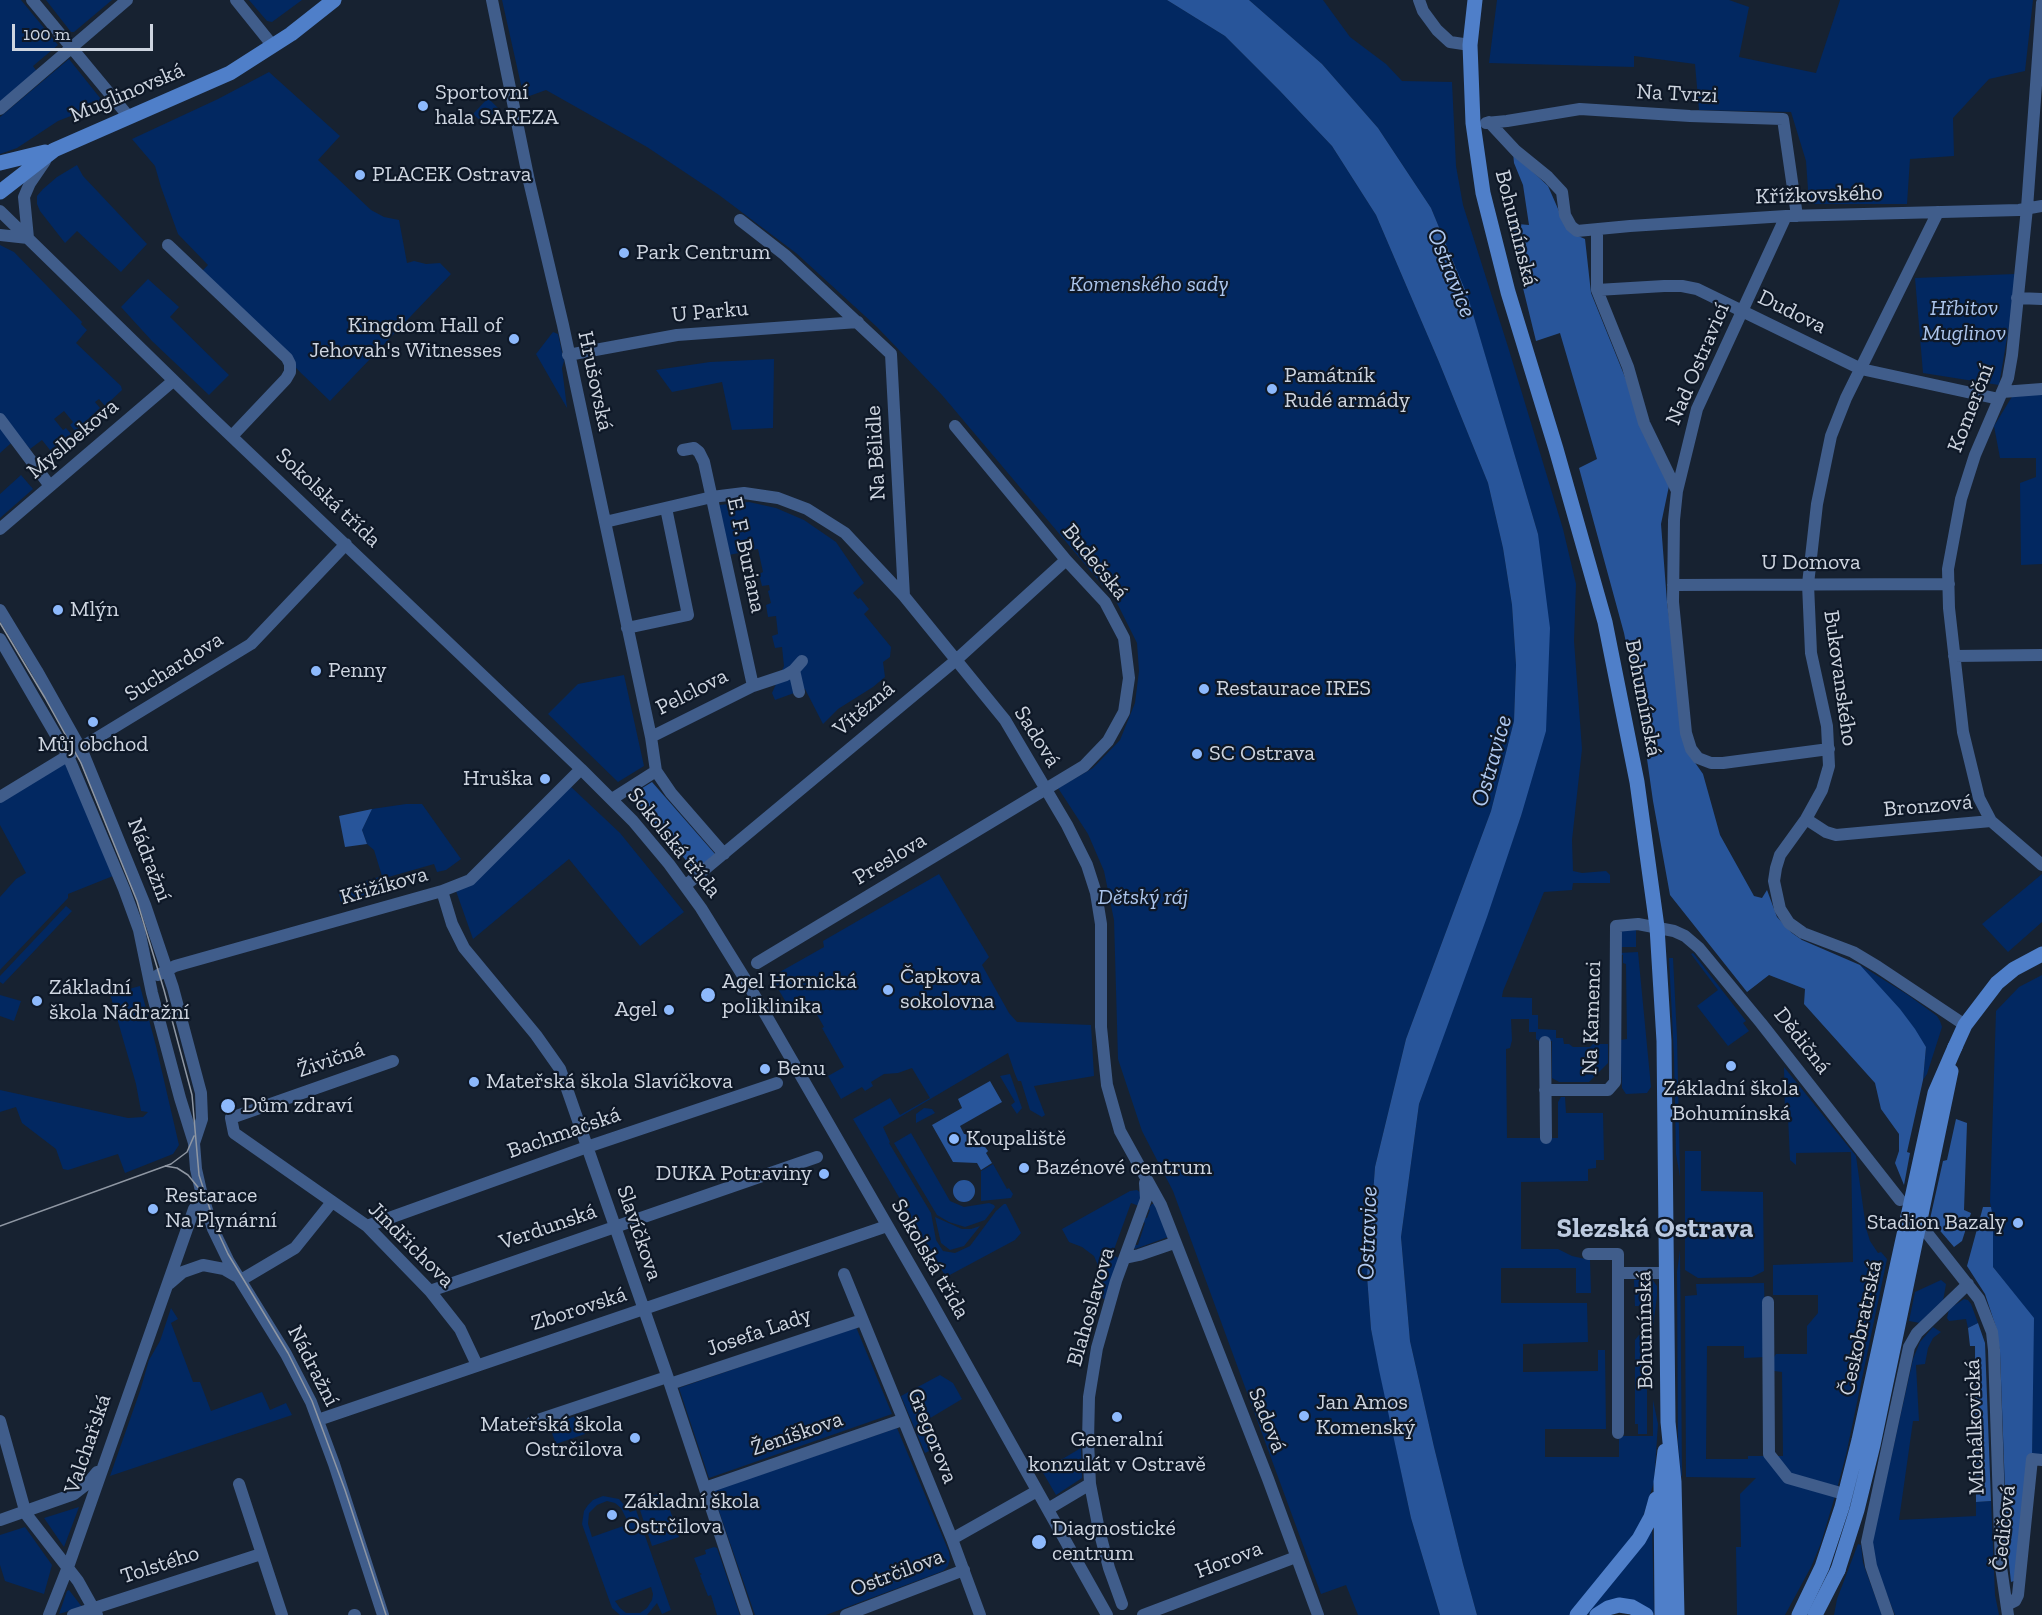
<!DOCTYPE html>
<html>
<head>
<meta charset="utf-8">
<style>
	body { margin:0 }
	#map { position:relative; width:2042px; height:1615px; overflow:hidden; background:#172231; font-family:"Zilla Slab",serif }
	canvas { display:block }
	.scale { position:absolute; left:12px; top:24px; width:141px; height:27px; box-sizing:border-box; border:3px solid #ced5e0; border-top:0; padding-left:8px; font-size:18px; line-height:21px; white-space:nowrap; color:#ced5e0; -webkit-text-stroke:4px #0e1827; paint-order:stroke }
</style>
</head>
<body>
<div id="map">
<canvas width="2042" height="1615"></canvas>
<div class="scale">100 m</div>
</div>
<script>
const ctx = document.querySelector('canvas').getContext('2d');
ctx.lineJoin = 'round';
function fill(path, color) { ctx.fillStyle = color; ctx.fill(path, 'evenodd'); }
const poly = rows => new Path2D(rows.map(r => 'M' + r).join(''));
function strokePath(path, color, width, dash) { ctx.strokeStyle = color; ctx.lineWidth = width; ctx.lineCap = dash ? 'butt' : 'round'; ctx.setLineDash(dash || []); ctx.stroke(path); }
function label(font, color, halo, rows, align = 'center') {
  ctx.font = font + ' "Zilla Slab",serif'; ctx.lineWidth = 4.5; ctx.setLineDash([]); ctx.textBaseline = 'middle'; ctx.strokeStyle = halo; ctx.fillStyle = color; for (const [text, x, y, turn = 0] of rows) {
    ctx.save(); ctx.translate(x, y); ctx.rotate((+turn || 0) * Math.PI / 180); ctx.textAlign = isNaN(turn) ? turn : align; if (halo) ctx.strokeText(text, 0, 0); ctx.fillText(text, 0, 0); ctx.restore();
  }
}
fill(poly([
	[0,0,21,0,58,45,33,66,38,73,0,106],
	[46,0,112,0,74,32,71,32],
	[249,0,302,0,272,22,267,21],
	[502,0,1167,0,1225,36,1280,91,1332,146,1376,215,1439,362,1488,483,1503,548,1512,605,1516,665,1514,721,1491,811,1406,1039,1375,1167,1367,1276,1371,1329,1411,1518,1440,1615,1358,1615,1346,1585,1321,1594,1173,1191,1142,1131,1118,1059,1114,920,1104,871,1088,834,1058,788,1093,768,1120,740,1135,703,1139,671,1137,643,1116,601,942,395,877,327,796,253,719,195,647,147,546,90,524,98],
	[1249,0,1323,0,1350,37,1386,64,1402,81,1452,82,1456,166,1463,205,1509,350,1563,529,1576,584,1574,641,1582,749,1572,840,1573,871,1582,873,1606,871,1610,875,1610,883,1573,883,1572,890,1544,892,1503,991,1502,997,1532,998,1532,1015,1538,1015,1538,1029,1556,1030,1556,1038,1563,1038,1564,1044,1569,1044,1573,1047,1590,1047,1593,1044,1608,1044,1608,1063,1589,1082,1559,1082,1552,1078,1552,1041,1539,1041,1536,1039,1536,1032,1529,1032,1529,1019,1511,1019,1512,1040,1510,1048,1506,1049,1507,1138,1558,1138,1558,1102,1561,1097,1565,1097,1566,1113,1603,1113,1604,1160,1596,1160,1596,1168,1588,1169,1588,1181,1521,1182,1521,1249,1558,1249,1572,1256,1590,1260,1591,1293,1576,1293,1576,1268,1501,1268,1501,1303,1587,1303,1588,1342,1523,1344,1523,1372,1598,1371,1598,1350,1605,1350,1606,1429,1545,1429,1545,1457,1619,1457,1619,1436,1653,1436,1653,1400,1658,1424,1654,1482,1640,1526,1573,1615,1477,1615,1463,1564,1434,1447,1410,1341,1401,1237,1419,1104,1521,816,1538,534,1468,298,1431,208,1378,128,1322,64],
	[1497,0,1729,0,1749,7,1739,57,1816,73,1840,0,2033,0,2025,71,1989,79,1953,118,1954,156,1910,159,1907,204,1809,204,1806,161,1791,112,1699,110,1695,64,1634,56,1634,67,1489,63],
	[69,59,104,103,58,121,17,148,0,154,0,117],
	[269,72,340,136,318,160,371,210,384,217,399,220,407,263,414,261,426,264,440,263,451,274,330,401,301,373,202,271,208,265,178,234,161,187,155,166,132,139,218,99],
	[488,98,498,108,483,123,473,114],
	[77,165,83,176,147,244,121,272,77,231,65,243,40,211,37,204,37,196,43,189,57,177],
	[0,245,14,252,82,322,81,324,87,330,76,343,121,386,122,390,105,406,99,399,95,402,100,408,75,431,70,425,73,422,64,411,54,419,63,430,66,428,71,434,50,450,42,440,30,449,19,436,0,453],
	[2015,274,2013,302,1999,385,1923,373,1915,278],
	[148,279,179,307,170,317,229,375,209,395,152,341,121,307],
	[553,332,558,334,564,361,562,368,567,408,536,354],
	[774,359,773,428,732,430,722,382,672,392,656,370,710,362],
	[2042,393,2042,564,2021,565,2020,483,2036,477,2036,458,2000,458,1994,426,2013,395],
	[21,475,33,489,0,518,0,494],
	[749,502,776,508,804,520,836,542,864,583,853,593,858,599,860,598,869,609,864,614,891,647,890,657,883,662,885,677,873,687,838,709,823,724,805,689,775,700,772,693,784,666,782,647,775,648,772,636,778,634,776,616,768,617,766,605,771,603,768,591,770,590,769,585,762,586,759,574,763,572,758,549,729,555,719,505],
	[624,675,644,766,618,782,548,714,578,684],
	[64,759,113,876,68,894,68,898,0,970,0,897,16,879,26,873,0,825,0,797],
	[570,786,620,833,684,912,640,946,569,859,473,939,456,891],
	[406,804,422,804,461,859,446,870,437,872,434,864,378,880,382,894,342,906,338,890,382,876,374,850,367,844,362,830,372,809],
	[939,874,989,957,982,965,1009,1013,1017,1022,1091,1025,1094,1076,1034,1086,1045,1115,1042,1117,1030,1110,1021,1081,1018,1081,1015,1074,1008,1053,883,1127,890,1142,889,1143,931,1213,936,1240,943,1251,955,1253,970,1246,996,1211,1004,1204,1006,1204,1021,1233,1015,1240,946,1277,853,1119,890,1098,900,1115,930,1098,912,1068,898,1073,884,1074,871,1082,873,1086,865,1091,862,1087,841,1099,828,1076,844,1067,822,1028,824,1027,811,1004,793,1014,771,977,824,947,823,941],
	[2042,874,2042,922,2008,952,1982,924],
	[66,906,72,911,3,984,0,982,0,976],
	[1636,929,1636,947,1620,947,1620,935,1622,931],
	[1638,952,1651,1087,1647,1093,1626,1094,1622,1088,1620,1040,1627,1039,1626,964,1623,963,1623,955,1619,955,1619,953],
	[1693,953,1746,1021,1743,1023,1749,1031,1728,1046,1697,1006,1718,990,1691,954],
	[1669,958,1673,958,1677,1037,1680,1177,1676,1154,1674,1056],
	[1860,965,1908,995,1937,1016,1940,1021,1942,1027,1927,1074,1923,1080,1926,1047],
	[2042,975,2042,1460,2032,1459,2033,1318,1993,1267,1993,1218,1990,1202,1996,1011,2019,987],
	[140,986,156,1046,179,1145,173,1154,125,1173,118,1154,68,1170,63,1169,56,1149,22,1123,16,1107,0,1112,0,1090,128,1118,143,1117,148,1112,141,1111,136,1084,110,994],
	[0,995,21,1001,14,1021,0,1016],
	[1784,1067,1856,1156,1866,1228,1870,1241,1878,1253,1881,1252,1887,1259,1846,1455,1835,1496,1821,1543,1811,1567,1785,1615,1737,1615,1736,1547,1741,1547,1740,1494,1756,1478,1686,1477,1685,1296,1697,1295,1696,1284,1764,1283,1766,1357,1744,1358,1744,1346,1707,1346,1706,1459,1748,1459,1748,1456,1783,1456,1782,1372,1774,1371,1774,1357,1776,1354,1807,1354,1807,1326,1818,1313,1818,1295,1773,1295,1773,1265,1853,1262,1851,1152,1796,1153,1796,1165,1790,1160,1788,1116,1785,1116],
	[1010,1074,1022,1108,1017,1114,1011,1105,1015,1102,1000,1076],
	[924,1108,932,1109,935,1113,916,1123,916,1114],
	[911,1133,950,1201,964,1207,989,1203,994,1205,995,1207,985,1220,965,1227,949,1222,937,1215,894,1143],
	[1685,1151,1701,1151,1701,1191,1763,1192,1764,1271,1752,1277,1698,1278,1685,1270],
	[993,1164,1007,1189,1009,1188,1013,1194,1011,1198,981,1201,981,1171],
	[1137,1190,1141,1193,1139,1206,1131,1203,1112,1255,1121,1259,1105,1299,1096,1297,1100,1280,1097,1263,1094,1256,1082,1247,1069,1242,1062,1229,1130,1191],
	[1152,1204,1155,1204,1168,1237,1135,1249,1133,1245,1138,1245,1145,1223,1143,1221,1144,1218,1147,1218,1150,1210,1148,1209],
	[935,1217,962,1229,971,1229,980,1226,964,1246,950,1250,941,1243],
	[1680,1250,1682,1475,1681,1477,1678,1442,1677,1272],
	[1647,1278,1647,1306,1635,1306,1634,1280],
	[1652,1279,1657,1286,1657,1296,1653,1327],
	[1941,1280,1946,1284,1943,1301,1920,1323,1909,1321,1915,1292],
	[1964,1299,1968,1300,1971,1304,1978,1323,1968,1328,1966,1319,1949,1321,1947,1318,1949,1309],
	[171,1308,178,1319,171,1323,193,1382,200,1382,211,1411,262,1392,270,1410,286,1403,292,1415,110,1476,140,1391,149,1360,160,1341],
	[856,1327,892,1414,709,1478,679,1388],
	[1933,1327,1941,1332,1933,1338,1928,1348,1925,1364,1916,1365,1919,1421,1913,1421,1899,1520,1976,1516,1976,1502,1991,1501,1995,1595,1999,1615,1895,1615,1874,1562,1872,1543,1913,1359,1920,1342],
	[1639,1335,1646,1337,1647,1341,1647,1434,1638,1434,1638,1424,1635,1424,1635,1340],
	[940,1375,953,1383,962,1399,927,1420,939,1446,925,1453,901,1396],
	[579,1415,585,1434,556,1444,549,1425],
	[897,1428,949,1552,950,1558,948,1566,943,1571,826,1615,755,1615,712,1491],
	[1081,1448,1082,1478,1056,1495,1042,1471],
	[664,1492,679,1537,652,1546,637,1501],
	[603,1496,619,1499,630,1512,636,1510,671,1610,662,1614,657,1603,647,1615,620,1615,612,1608,582,1524,584,1511,588,1505,593,1500],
	[607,1501,615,1503,621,1508,629,1524,592,1537,588,1524,589,1513,597,1505],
	[651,1587,653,1594,652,1600,647,1608,640,1613,626,1613,620,1608,615,1601],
	[79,1507,64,1547,44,1518],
	[1652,1523,1654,1614,1648,1609,1584,1615],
	[25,1527,52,1565,44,1594,5,1581,0,1565,0,1535],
	[1858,1544,1861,1545,1863,1563,1882,1615,1834,1615,1837,1599],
	[714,1547,717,1548,740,1615,717,1615,711,1595,708,1596,700,1575,702,1574,700,1573,694,1558,706,1554,705,1550],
	[69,1590,82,1607,59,1614,67,1591]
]), '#022861');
fill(poly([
	[1167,0,1249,0,1322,64,1378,128,1431,208,1468,297,1538,534,1550,628,1546,731,1521,816,1487,917,1419,1104,1401,1237,1410,1341,1434,1447,1463,1564,1477,1615,1440,1615,1411,1518,1379,1370,1371,1329,1367,1276,1375,1167,1406,1039,1491,811,1514,721,1516,665,1512,605,1503,548,1488,483,1439,362,1376,215,1332,146,1280,91,1225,36],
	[1513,153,1548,186,1566,227,1576,235,1585,239,1591,293,1669,486,1661,524,1667,602,1687,751,1703,774,1720,835,1754,896,1762,898,1767,890,1777,917,1792,933,1802,940,1860,965,1900,1009,1915,1029,1926,1047,1923,1080,1907,1152,1910,1153,1904,1185,1895,1163,1899,1151,1899,1134,1881,1109,1875,1083,1804,1004,1805,989,1769,975,1747,992,1670,895,1653,801,1641,717,1624,633,1579,468,1597,459,1560,333,1536,341,1509,231,1506,223,1529,225,1523,185,1514,163],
	[652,782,715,854,695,871,631,795],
	[372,809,362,830,367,844,345,847,339,816],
	[990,1081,1002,1102,960,1126,964,1134,969,1134,975,1144,983,1144,988,1151,986,1153,992,1163,981,1170,977,1163,953,1162,932,1125,962,1108,958,1099],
	[1956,1119,1967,1123,1964,1210,1971,1213,1962,1241,1954,1247,1930,1219,1943,1161,1947,1160],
	'953 1191a11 11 0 1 1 22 0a11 11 0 1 1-22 0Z',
	[1983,1207,1991,1207,1993,1218,1993,1267,2034,1318,2032,1459,2014,1581,2011,1582,2007,1545,2000,1352,1996,1327,1985,1294,1967,1266],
	[1978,1323,1985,1343,1991,1501,1976,1502,1975,1346,1970,1346,1968,1328]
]), '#28559a');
strokePath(poly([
	[32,0,129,117],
	[236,0,273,46],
	[492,0,529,181,563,325,651,737,656,771,671,793,724,854],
	[1419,0,1423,11,1437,30,1450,42,1470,45],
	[2042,3,2027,208,2012,355,2008,378,1975,455,1961,499,1948,569,1949,608,1963,732,1979,798,1991,821,2042,865],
	[0,109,127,0],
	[1489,122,1516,151,1548,177,1562,192,1565,215,1571,226,1577,231,1630,226,1786,216,2019,210,2042,206],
	[1486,123,1507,121,1580,109,1690,116,1783,119,1797,216],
	[0,211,208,414,581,769,633,821,669,864,701,908,745,979,928,1296,1107,1615],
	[1938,212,1846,398,1831,436,1817,504,1808,584,1811,653,1827,726,1829,766,1822,790,1806,819,1780,855,1776,868,1774,881,1780,909,1789,923,1803,933,1853,952,1878,967,1965,1025],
	[1786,216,1697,409,1677,491,1674,520,1673,602,1686,733,1691,749,1698,758,1711,763,1723,763,1829,749],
	[740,220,785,255,891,354,904,596],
	[1597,230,1597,290,1628,367,1644,423,1677,491],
	[0,235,28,238],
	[28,238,24,197,30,183,45,161],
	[168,245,287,358,290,364,290,372,286,379,232,436],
	[1597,290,1664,286,1682,286,1697,289,1861,369,1999,399],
	[2017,298,2042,299],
	[568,355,677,335,858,322],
	[2002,392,2042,389],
	[0,419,50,486],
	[683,450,694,448,699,452,704,462,753,686],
	[605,522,712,497,744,493,778,498,807,509,845,533,904,596,1005,720,1067,825,1087,865,1096,893,1101,924,1101,1027,1107,1085,1120,1131,1161,1205,1268,1479,1318,1615],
	[0,529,173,381],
	[1673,585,1949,584],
	[0,610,37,671,83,753,145,905,173,988,201,1093,202,1119,194,1143],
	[627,628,688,615,666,508],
	[0,639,68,756,124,889,139,930,152,993,180,1098,194,1143,196,1169,201,1191,213,1229,229,1262,286,1354,311,1402,334,1464,383,1615],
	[1954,656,2042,655],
	[794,670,799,692],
	[651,737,753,686,786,675,794,670,802,661],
	[0,797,251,644,346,544],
	[612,799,656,771],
	[1806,819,1826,832,1836,835,1991,821],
	[686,885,955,661,1066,560],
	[442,891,452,924,464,948,536,1035,560,1069,670,1384,747,1615],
	[757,963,1084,766,1108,741,1124,712,1129,678,1124,638,1105,602,1066,560,955,426],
	[158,975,175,966,442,891,470,880,581,769],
	[1545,1042,1546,1138],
	[393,1061,231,1118,234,1133,367,1226,430,1291,460,1329,477,1365],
	[1545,1090,1608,1090,1615,1082,1616,926,1638,924,1674,931,1685,936,1699,948,1761,1023,1900,1200],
	[367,1226,587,1147,777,1083],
	[1927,1233,1979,1299,1992,1332,1994,1350,2001,1567,2008,1615],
	[1588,1254,1618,1254,1618,1433],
	[1125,1258,1139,1255,1174,1243],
	[1618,1273,1666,1273],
	[844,1274,952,1539,980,1615],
	[241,1280,295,1248,332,1202],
	[169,1284,183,1272,203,1265,224,1269,236,1276],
	[430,1291,817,1157],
	[1768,1302,1769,1454,1788,1478,1837,1492],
	[670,1384,862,1320],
	[318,1420,887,1226],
	[0,1421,26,1514,78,1581,97,1615],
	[532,1422,667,1377],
	[239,1484,282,1615],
	[1090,1484,1099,1530,1109,1568,1122,1604],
	[705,1488,902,1420],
	[1048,1509,1090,1484,1088,1441,1089,1397,1097,1348,1116,1281,1146,1199,1145,1183],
	[0,1520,74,1494,88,1483,97,1472],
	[952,1539,1037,1491],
	[2007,1605,2015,1601,2018,1595,2032,1459,2042,1460],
	[49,1615,68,1567,194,1209,203,1199],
	[73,1615,261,1554],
	[354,1615,355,1615],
	[846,1615,964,1570],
	[1143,1615,1296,1557],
	[1888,1615,1871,1566,1867,1542,1909,1347,1917,1333,1968,1284]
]), '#405d8b', 12);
strokePath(poly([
	[1475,0,1470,45,1473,123,1483,193,1508,292,1556,449,1605,622,1637,782,1657,927,1664,1041,1668,1422,1674,1482,1677,1615],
	[0,163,45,152],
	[0,192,54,150,230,73,291,34,334,0],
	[1955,1047,1965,1025,1997,983,2014,969,2042,954],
	[1577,1615,1639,1539,1651,1517,1656,1499],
	[1597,1615,1608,1608,1619,1605,1632,1607,1646,1615],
	[1662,1615,1661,1482,1665,1451],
	[1815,1615,1838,1570]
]), '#4f7fc9', 15);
strokePath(poly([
	[0,623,45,698,81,763,137,901,164,990,192,1095,199,1175,216,1228,228,1254,288,1353,312,1401,345,1490,386,1615],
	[165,1166,177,1168,188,1175,201,1191],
	[0,1226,171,1164,187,1152,194,1136]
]), '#8f97a3', 1.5);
strokePath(poly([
	[1838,1570,1857,1510,1873,1445,1951,1071],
	[1799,1615,1822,1567,1842,1507,1859,1440,1935,1093,1955,1047]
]), '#4f7fc9', 15);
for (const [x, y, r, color] of [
	[423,106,6,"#8db9fc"],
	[360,175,6,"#8db9fc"],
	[624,253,6,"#8db9fc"],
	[514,339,6,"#8db9fc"],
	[1272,389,6,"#8db9fc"],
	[58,610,6,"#8db9fc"],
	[316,671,6,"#8db9fc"],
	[1204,689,6,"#8db9fc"],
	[93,722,6,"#8db9fc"],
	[1197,754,6,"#8db9fc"],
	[545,779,6,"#8db9fc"],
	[888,990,6,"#8db9fc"],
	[708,995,8,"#8db9fc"],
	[37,1001,6,"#8db9fc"],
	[669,1010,6,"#8db9fc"],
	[1731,1066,6,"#8db9fc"],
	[765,1069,6,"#8db9fc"],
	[474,1082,6,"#8db9fc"],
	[228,1106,8,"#8db9fc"],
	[954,1139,6,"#8db9fc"],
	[1024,1168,6,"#8db9fc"],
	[824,1174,6,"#8db9fc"],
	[153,1209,6,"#8db9fc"],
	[2018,1223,6,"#8db9fc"],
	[1304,1416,6,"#8db9fc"],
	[1117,1417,6,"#8db9fc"],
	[635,1438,6,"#8db9fc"],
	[612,1515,6,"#8db9fc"],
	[1039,1542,8,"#8db9fc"]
]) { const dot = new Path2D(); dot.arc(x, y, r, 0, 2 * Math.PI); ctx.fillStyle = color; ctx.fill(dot); strokePath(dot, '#0e1827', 2); }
label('22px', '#ced5e0', '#0e1827', [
	["Muglinovská",127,93,-23],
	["Na Tvrzi",1677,94,3],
	["Křížkovského",1819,195,-2],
	["Bohumínská",1516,228,76],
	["U Parku",710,312,-5],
	["Dudova",1792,312,26],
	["Nad Ostravicí",1698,364,-67],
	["Hrušovská",595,381,78],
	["Komerční",1971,408,-69],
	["Myslbekova",73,439,-40],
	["Na Bělidle",876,453,-93],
	["Sokolská třída",328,498,43],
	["E. F. Buriana",746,555,78],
	["Budečská",1095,562,51],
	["U Domova",1811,563],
	["Suchardova",174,667,-32],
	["Bukovanského",1840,678,82],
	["Pelclova",692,692,-27],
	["Bohumínská",1643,698,79],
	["Vítězná",864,709,-40],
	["Sadová",1037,737,58],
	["Bronzová",1928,806,-5],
	["Sokolská třída",674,843,51],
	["Preslova",890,859,-31],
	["Nádražní",149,860,69],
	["Křižíkova",384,886,-16],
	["Na Kamenci",1592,1018,-88],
	["Dědičná",1802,1041,52],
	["Živičná",331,1060,-19],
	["Bachmačská",564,1133,-19],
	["Verdunská",548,1227,-19],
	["Slavíčkova",639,1233,71],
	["Jindřichova",411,1245,45],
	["Sokolská třída",930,1259,60],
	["Blahoslavova",1091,1307,-74],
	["Zborovská",579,1309,-18],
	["Českobratrská",1861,1328,-78],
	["Bohumínská",1645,1330,-91],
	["Josefa Lady",759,1332,-19],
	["Nádražní",313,1366,63],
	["Sadová",1267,1420,68],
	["Michálkovická",1975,1427,-92],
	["Ženíškova",797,1434,-19],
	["Gregorova",932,1436,68],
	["Valchařská",88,1444,-71],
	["Čedičová",2004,1528,-84],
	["Horova",1229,1560,-21],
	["Tolstého",160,1565,-18],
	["Ostrčilova",897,1573,-21]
]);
label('22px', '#ced5e0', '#0e1827', [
	["Sportovní",435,93],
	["hala SAREZA",435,118],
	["PLACEK Ostrava",372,175],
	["Park Centrum",636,253],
	["Kingdom Hall of",502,326,"right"],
	["Jehovah's Witnesses",502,351,"right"],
	["Památník",1284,376],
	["Rudé armády",1284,401],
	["Mlýn",70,610],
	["Penny",328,671],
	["Restaurace IRES",1216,689],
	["Můj obchod",93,745,"center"],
	["SC Ostrava",1209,754],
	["Hruška",533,779,"right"],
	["Čapkova",900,977],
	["sokolovna",900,1002],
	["Agel Hornická",722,982],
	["poliklinika",722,1007],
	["Základní",49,988],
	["škola Nádražní",49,1013],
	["Agel",657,1010,"right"],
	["Benu",777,1069],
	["Mateřská škola Slavíčkova",486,1082],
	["Základní škola",1731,1089,"center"],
	["Bohumínská",1731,1114,"center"],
	["Dům zdraví",242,1106],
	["Koupaliště",966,1139],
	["Bazénové centrum",1036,1168],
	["DUKA Potraviny",812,1174,"right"],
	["Restarace",165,1196],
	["Na Plynární",165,1221],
	["Stadion Bazaly",2006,1223,"right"],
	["Jan Amos",1316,1403],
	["Komenský",1316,1428],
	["Mateřská škola",623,1425,"right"],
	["Ostrčilova",623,1450,"right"],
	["Generalní",1117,1440,"center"],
	["konzulát v Ostravě",1117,1465,"center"],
	["Základní škola",624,1502],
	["Ostrčilova",624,1527],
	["Diagnostické",1052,1529],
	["centrum",1052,1554]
], 'left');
label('italic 22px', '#acc5ec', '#0e1827', [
	["Komenského sady",1149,285],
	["Hřbitov",1964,309],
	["Muglinov",1964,334],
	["Dětský ráj",1143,898]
]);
label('italic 24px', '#b0c9f0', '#0e1827', [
	["Ostravice",1451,273,68],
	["Ostravice",1492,761,-74],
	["Ostravice",1368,1233,-88]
]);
label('bold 28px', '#bccadf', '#0e1827', [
	["Slezská Ostrava",1655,1229]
]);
</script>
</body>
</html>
